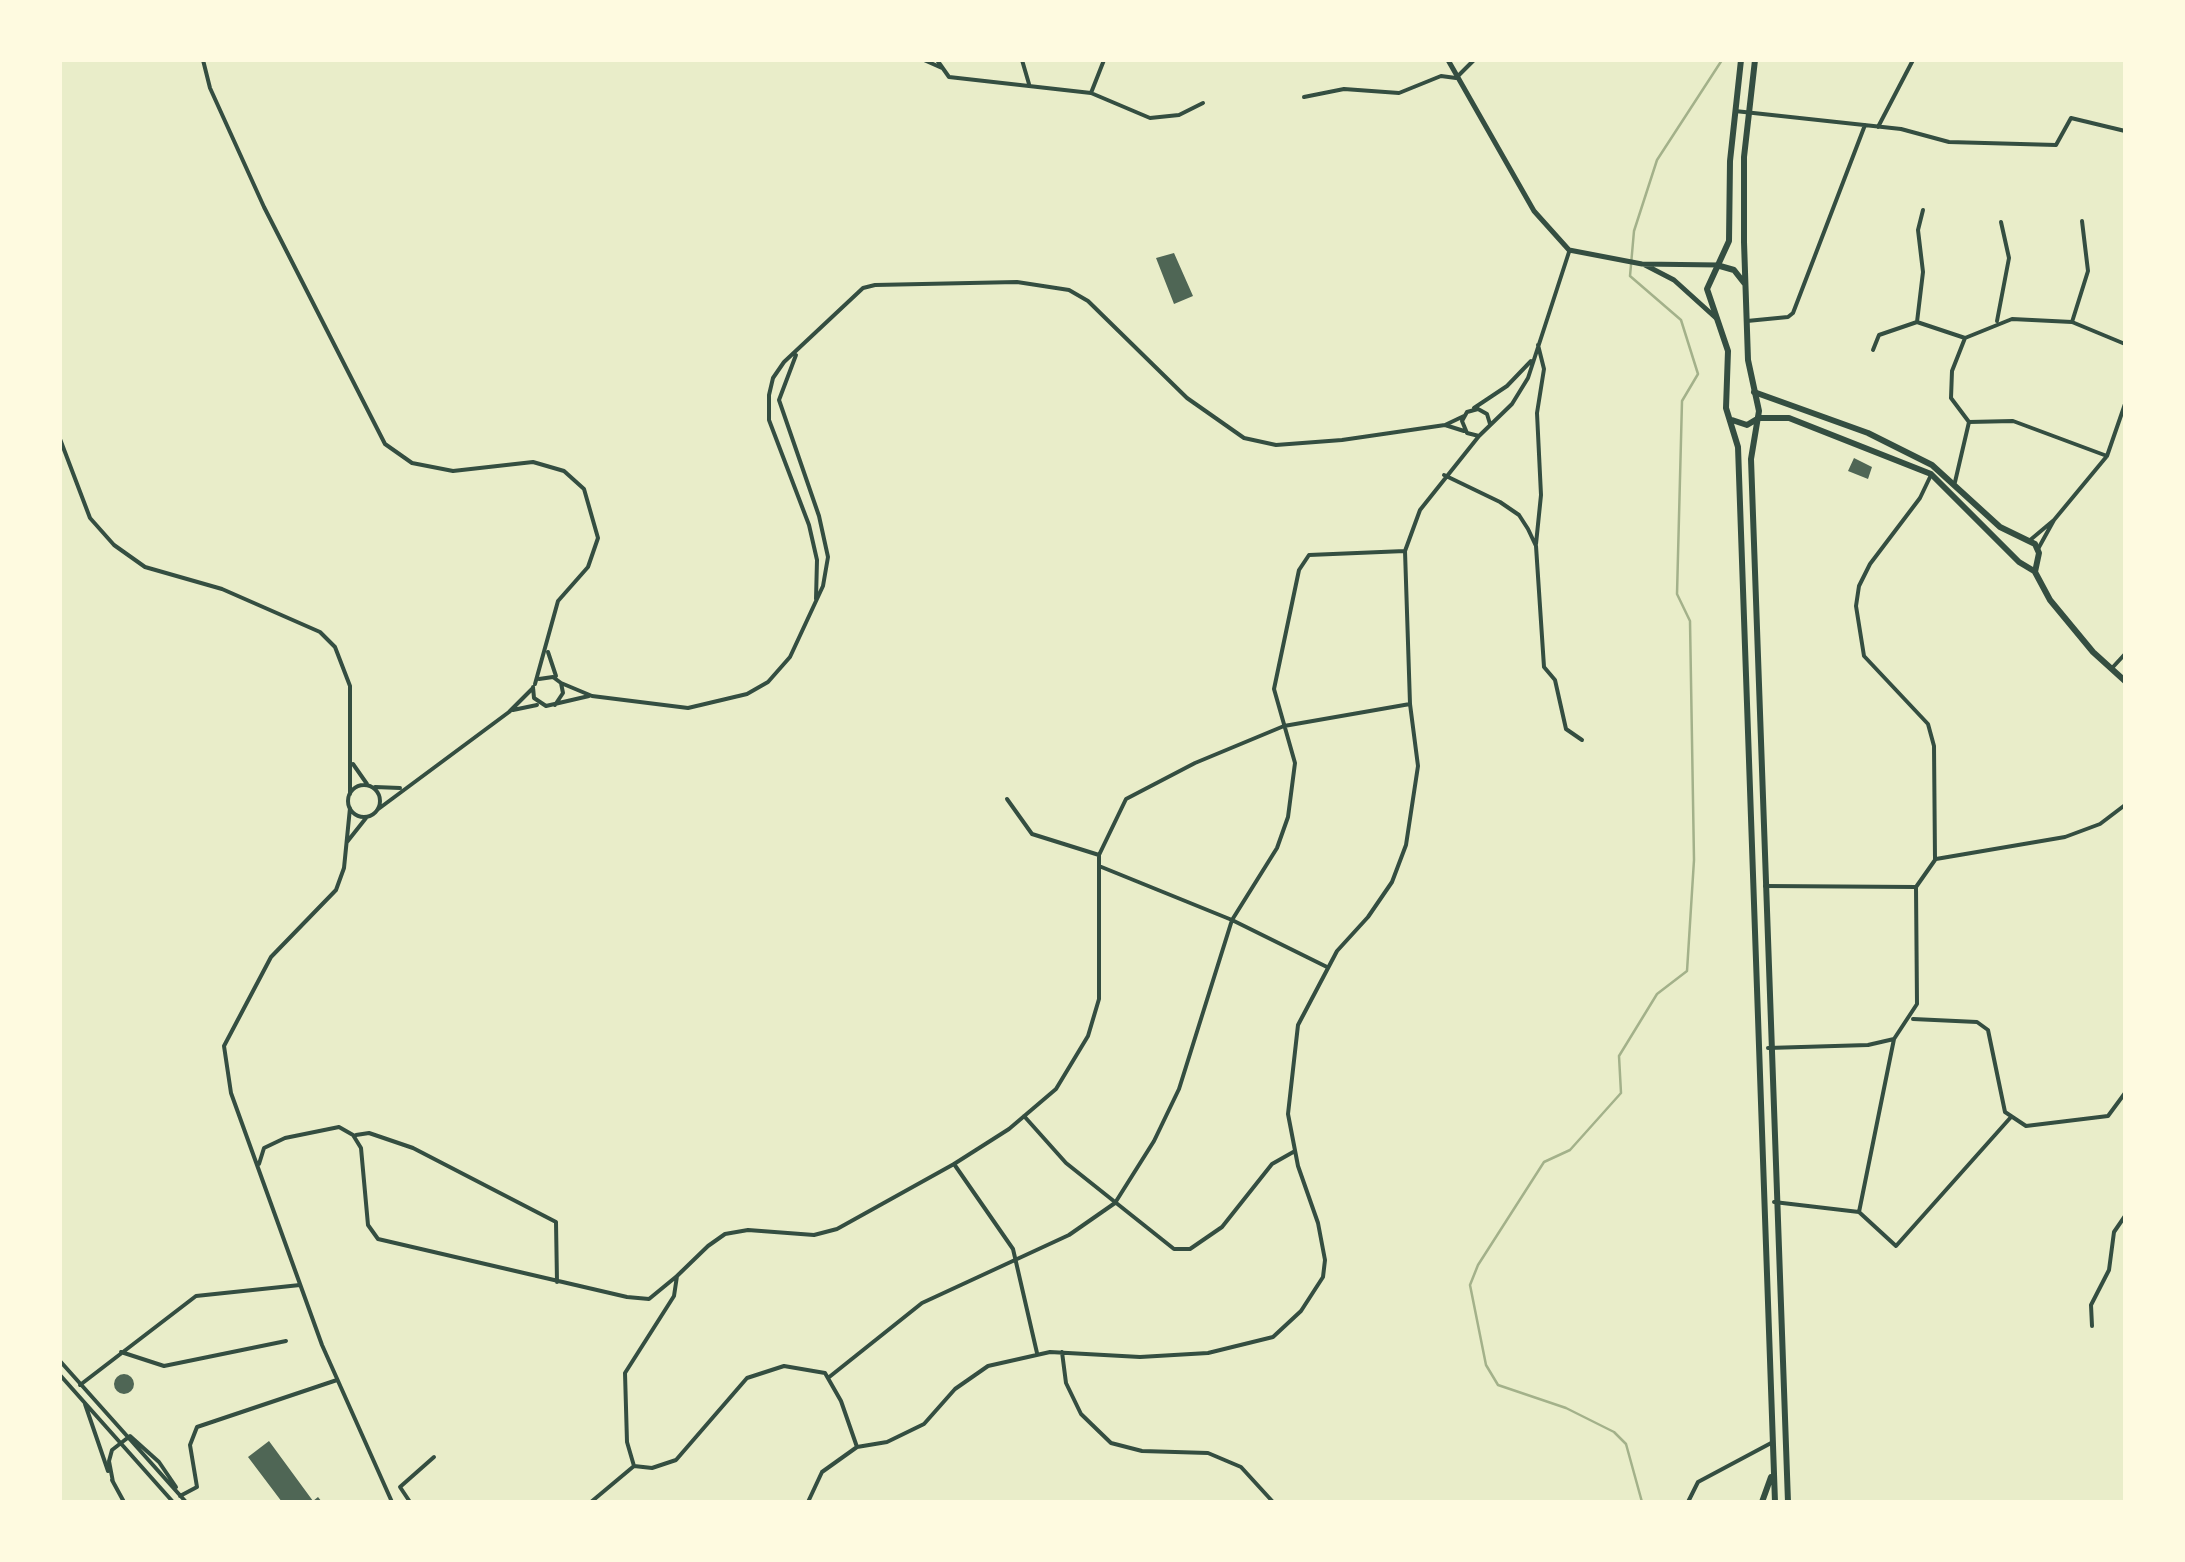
<!DOCTYPE html>
<html>
<head>
<meta charset="utf-8">
<style>
	body { margin:0 }
	#map { position:relative; width:2185px; height:1562px; overflow:hidden; background:#e9edc9; font-family:Poppins,sans-serif }
	canvas { display:block }
	.frame { position:absolute; inset:0; border:62px solid #fefae0; pointer-events:none }
</style>
</head>
<body>
<div id="map">
<canvas width="2185" height="1562"></canvas>
<div class="frame"></div>
</div>
<script>
const ctx = document.querySelector('canvas').getContext('2d');
ctx.lineJoin = 'round';
const poly = rows => new Path2D(rows.map(r => 'M' + r).join(''));
function strokePath(path, color, width, dash) { ctx.strokeStyle = color; ctx.lineWidth = width; ctx.lineCap = dash ? 'butt' : 'round'; ctx.setLineDash(dash || []); ctx.stroke(path); }
function fill(path, color) { ctx.fillStyle = color; ctx.fill(path, 'evenodd'); }
strokePath(poly([
	[1642,1502,1626,1444,1614,1432,1566,1408,1498,1385,1486,1365,1470,1285,1478,1265,1544,1162,1570,1150,1621,1093,1619,1056,1657,994,1687,971,1694,860,1690,621,1677,594,1682,401,1698,374,1681,320,1630,276,1634,231,1657,160,1722,60]
]), '#a3b18a', 2.5);
fill(poly([
	[1174,253,1193,296,1174,304,1156,258],
	[1854,458,1872,467,1868,479,1848,471],
	'114 1384a10 10 0 1 1 20 0a10 10 0 1 1-20 0Z',
	[269,1441,313,1501,318,1497,322,1502,282,1502,248,1457]
]), '#4f6655');
strokePath(poly([
	[203,60,210,88,264,207,385,444,412,463,453,471,533,462,564,471,584,489,598,538,588,567,558,601,535,684],
	[924,60,942,68],
	[937,60,949,77,1091,93,1150,118,1179,115,1203,103],
	[1022,60,1029,84],
	[1091,93,1104,60],
	[1304,97,1344,89,1399,93,1441,76,1456,78,1474,60],
	[1735,111,1901,129,1949,142,2056,145,2071,118,2125,131],
	[1878,127,1913,60],
	[1747,321,1788,317,1793,313,1865,125],
	[1997,321,2009,258,2001,222],
	[1917,322,1923,272,1918,230,1923,210],
	[2072,322,2088,271,2082,221],
	[1873,350,1879,335,1917,322,1965,338,2012,319,2072,322,2125,344],
	[1474,408,1507,386,1531,361],
	[1969,422,2013,421,2107,456],
	[1490,424,1487,414,1478,409,1467,412,1462,421,1467,433,1479,436,1512,404,1528,378,1569,252],
	[1445,425,1464,431],
	[60,439,90,518,114,545,145,567,222,589,320,632,335,647,350,686,350,794],
	[1444,475,1500,502,1519,515,1528,529,1536,546,1544,667,1555,680,1566,729,1582,740],
	[1931,475,1920,498,1870,564,1859,586,1856,606,1864,656,1928,724,1934,746,1935,860],
	[1955,482,1969,422,1951,398,1952,371,1965,338],
	[2029,541,2054,520],
	[1536,544,1541,495,1537,413,1544,369,1538,345],
	[2038,549,2054,520,2107,456,2125,404],
	[816,599,817,560,809,525,769,420,769,395,773,378,784,362,863,288,875,285,1017,282,1069,290,1088,301,1187,398,1244,438,1276,445,1342,440,1445,425,1464,416],
	[548,652,556,676],
	[2113,667,2125,654],
	[539,679,553,677,561,683,563,693,555,705],
	[561,683,592,696,688,708,747,694,768,682,790,657,823,586,828,557,819,516,779,400,796,355],
	[533,687,534,698,546,706,589,696],
	[513,710,537,705],
	[353,764,367,784],
	'348 801a16 16 0 1 1 32 0a16 16 0 1 1-32 0Z',
	[375,787,400,788],
	[1007,799,1032,834,1099,855],
	[350,808,344,868,336,890,271,957,224,1046,231,1093,322,1345,392,1502],
	[377,810,509,712,533,688],
	[347,842,366,818],
	[1936,859,2065,837,2100,824,2125,805],
	[1099,866,1232,920,1327,967],
	[1765,886,1916,887],
	[1913,1019,1977,1022,1988,1030,2005,1112,2026,1126,2108,1116,2125,1093],
	[1768,1048,1868,1045,1894,1039],
	[1024,1116,1066,1163,1174,1249,1190,1249,1222,1227,1272,1164,1295,1151],
	[356,1135,369,1133,413,1148,556,1222,557,1282],
	[259,1164,264,1148,285,1138,339,1127,353,1135,361,1148,368,1225,378,1239,627,1297,649,1299,677,1276],
	[954,1164,1013,1249,1037,1353],
	[1774,1202,1859,1212,1896,1246,2011,1117],
	[1859,1212,1894,1039,1917,1004,1916,887,1935,860],
	[2092,1326,2091,1305,2109,1270,2114,1232,2125,1216],
	[121,1352,164,1366,286,1341],
	[1062,1352,1066,1383,1081,1414,1111,1443,1142,1451,1208,1453,1241,1467,1273,1502],
	[60,1361,186,1502],
	[60,1375,173,1502],
	[828,1378,922,1303,1069,1235,1115,1203,1154,1141,1179,1089,1232,920,1277,848,1288,817,1295,763,1274,689,1299,570,1309,555,1405,551],
	[80,1385,196,1296,300,1285],
	[85,1404,108,1471],
	[634,1466,652,1468,676,1460,747,1378,784,1366,825,1373,841,1401,857,1447],
	[112,1480,124,1502],
	[113,1482,109,1461,112,1450,130,1436,159,1462,176,1487],
	[180,1496,197,1487,190,1445,197,1427,337,1380],
	[410,1502,400,1487,434,1457],
	[591,1502,634,1466,627,1442,625,1373,674,1296,677,1276,708,1246,725,1234,748,1230,814,1235,837,1229,954,1164,1009,1129,1056,1089,1088,1036,1099,999,1099,855,1126,799,1195,763,1284,726,1410,704],
	[808,1502,822,1472,857,1447,887,1442,924,1424,955,1389,988,1366,1050,1352,1140,1357,1208,1353,1273,1337,1301,1311,1323,1277,1325,1260,1318,1223,1298,1166,1288,1114,1298,1025,1337,951,1368,917,1392,882,1406,845,1418,766,1410,704,1405,551,1420,510,1479,436],
	[1688,1502,1698,1482,1773,1442]
]), '#344e41', 4);
strokePath(poly([
	[1448,60,1534,211,1569,250,1642,264,1719,265],
	[1645,265,1674,280,1716,318]
]), '#344e41', 5);
strokePath(poly([
	[1754,392,1868,433,1932,465,2000,527,2035,544,2039,553,2035,572,2050,600,2093,652,2125,681],
	[1758,418,1789,418,1931,474,2019,562,2034,571]
]), '#344e41', 6);
strokePath(poly([
	[1741,60,1730,161,1729,241,1707,289,1728,351,1726,408,1738,447,1775,1502],
	[1755,60,1744,157,1744,242,1748,360,1759,411,1751,459,1788,1502],
	[1720,266,1734,270,1745,284],
	[1732,420,1747,425,1757,419],
	[1762,1502,1771,1477]
]), '#344e41', 6);
</script>
</body>
</html>
